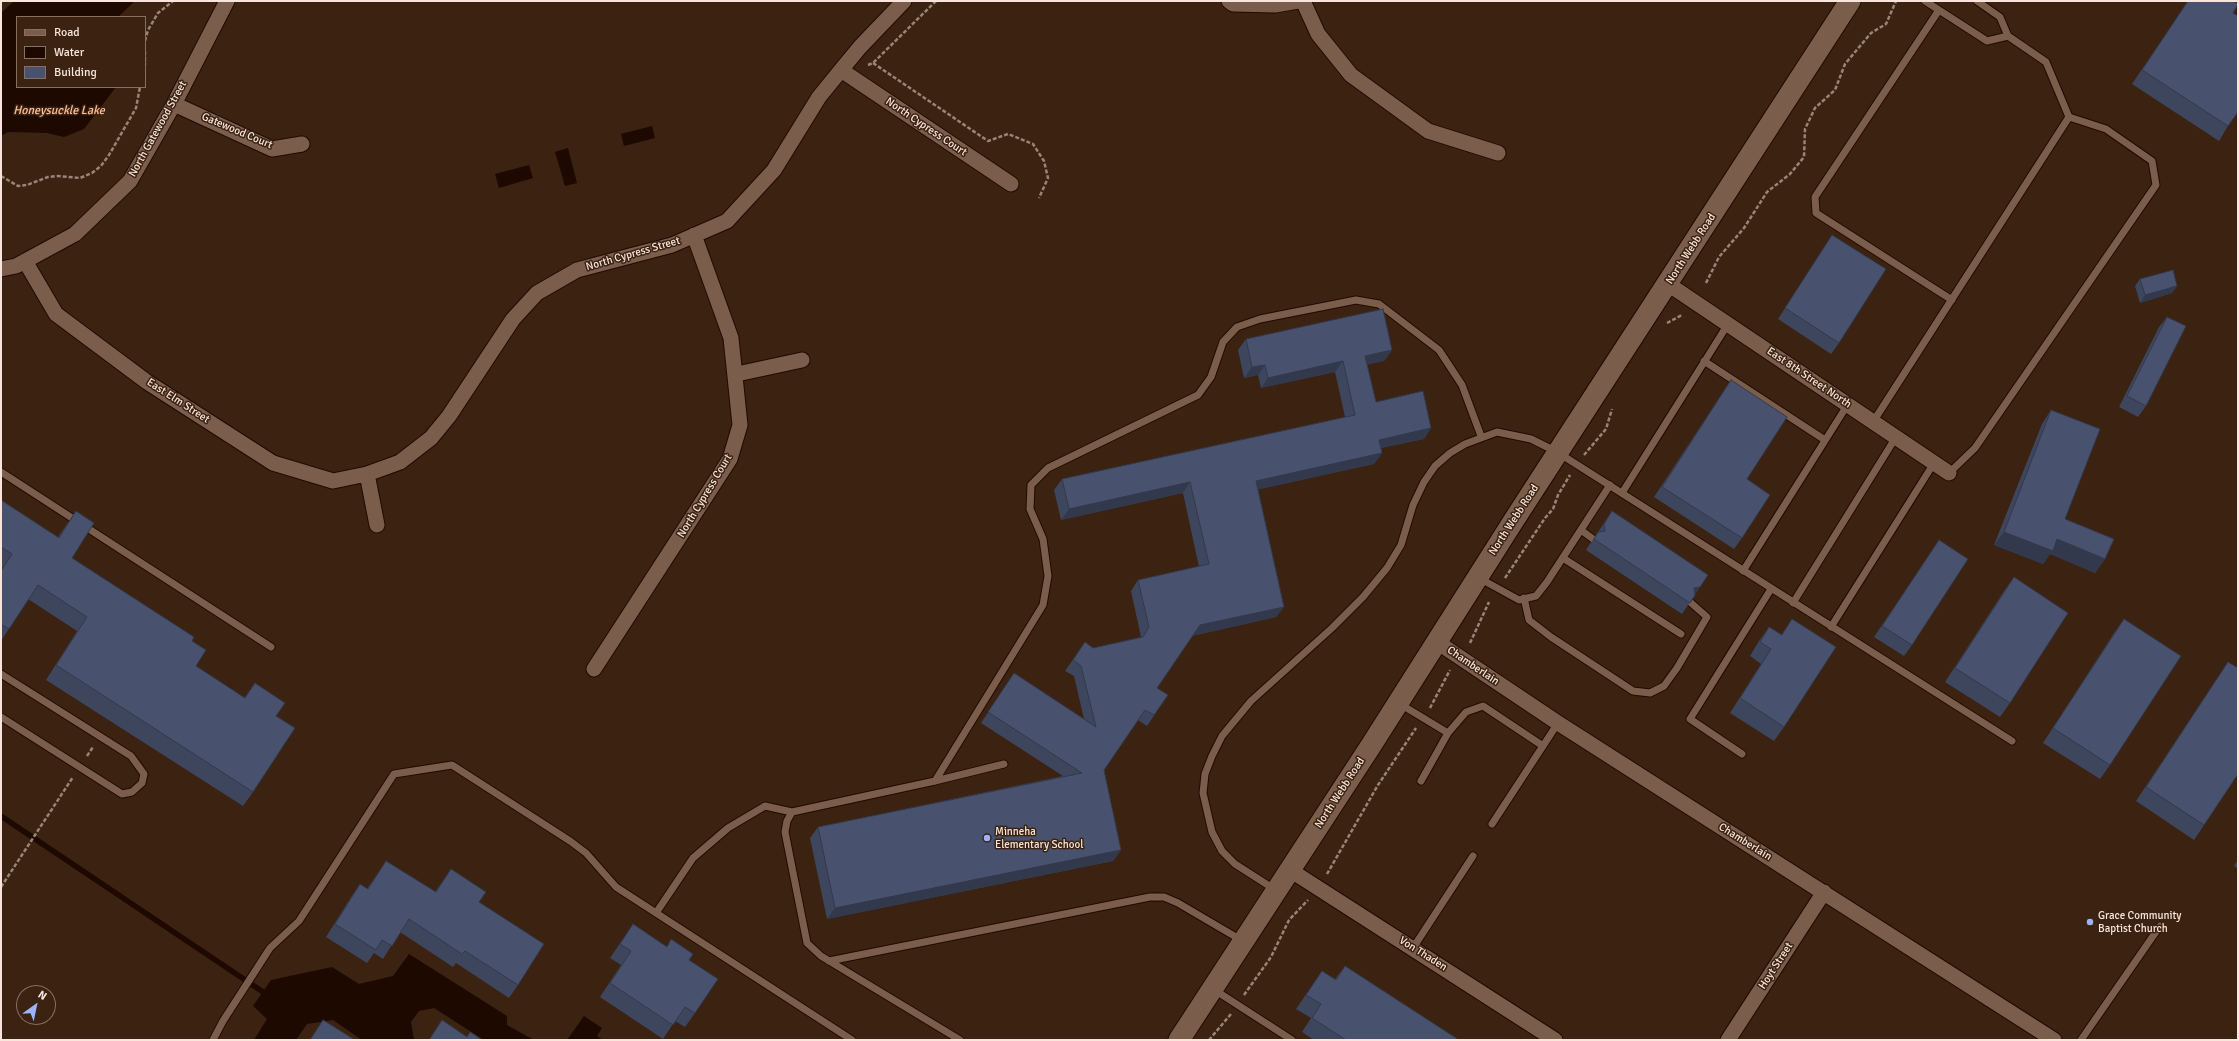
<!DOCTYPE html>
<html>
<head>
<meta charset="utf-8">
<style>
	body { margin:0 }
	#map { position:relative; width:2239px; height:1041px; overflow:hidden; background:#3b2211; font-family:Signika,sans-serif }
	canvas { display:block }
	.frame { position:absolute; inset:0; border:2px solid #f8e6dc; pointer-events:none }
	.legend { position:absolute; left:16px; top:16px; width:130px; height:72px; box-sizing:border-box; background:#3b2211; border:1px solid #877062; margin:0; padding:5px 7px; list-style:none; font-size:12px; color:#f8e6dc }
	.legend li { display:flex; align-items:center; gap:8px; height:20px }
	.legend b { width:20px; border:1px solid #877062 }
	.north { position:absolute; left:16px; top:985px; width:40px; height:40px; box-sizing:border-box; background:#3b2211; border:1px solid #877062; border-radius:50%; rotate:33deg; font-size:11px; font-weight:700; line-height:16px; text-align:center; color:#f8e6dc }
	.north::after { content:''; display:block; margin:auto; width:14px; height:18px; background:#9cb4fd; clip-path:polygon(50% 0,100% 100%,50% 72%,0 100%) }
</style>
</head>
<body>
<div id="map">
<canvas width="2239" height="1041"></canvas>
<div class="frame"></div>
<ul class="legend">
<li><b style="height:5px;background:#7b5d4b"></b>Road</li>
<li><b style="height:11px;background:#1e0900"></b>Water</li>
<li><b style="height:11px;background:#48516d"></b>Building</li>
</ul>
<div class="north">N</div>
</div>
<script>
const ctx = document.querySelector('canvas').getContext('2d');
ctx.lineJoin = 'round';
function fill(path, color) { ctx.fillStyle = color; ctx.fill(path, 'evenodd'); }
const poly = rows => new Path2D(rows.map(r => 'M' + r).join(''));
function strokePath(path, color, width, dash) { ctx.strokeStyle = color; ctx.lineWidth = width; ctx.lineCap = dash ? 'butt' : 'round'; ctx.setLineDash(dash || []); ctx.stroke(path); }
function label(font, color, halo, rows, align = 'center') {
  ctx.font = font + ' Signika,sans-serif'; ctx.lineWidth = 3; ctx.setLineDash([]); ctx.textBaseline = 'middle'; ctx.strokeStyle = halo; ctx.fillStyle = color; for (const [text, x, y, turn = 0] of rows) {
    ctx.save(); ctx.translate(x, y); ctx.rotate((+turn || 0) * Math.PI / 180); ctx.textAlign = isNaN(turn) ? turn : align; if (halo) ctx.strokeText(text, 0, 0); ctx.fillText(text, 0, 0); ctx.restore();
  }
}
fill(poly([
	[14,1,135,1,118,17,17,17,17,87,116,87,84,129,64,137,47,133,8,132,1,136,1,13],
	[652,126,655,138,624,146,621,134],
	[568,148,577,183,565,186,555,152],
	[529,165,533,178,499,188,495,174],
	[409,954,507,1016,507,1025,534,1040,484,1040,434,1008,419,1011,411,1022,414,1040,362,1040,333,1020,307,1024,296,1040,254,1040,267,1019,253,1006,271,980,332,967,359,984,393,976],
	[584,1016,602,1028,597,1036,603,1040,567,1040]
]), '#1e0900');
strokePath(poly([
	[1,816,263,992]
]), '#1e0900', 5.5);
const lane = poly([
	[1925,1,1987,41,2008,36],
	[1977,1,2000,17,2008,36,2046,62,2069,117],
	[1939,10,1815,197,1816,213,1952,300],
	[1704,361,1825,440],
	[1873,422,2069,117,2106,129,2152,161,2156,185,1975,448,1949,473],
	[1,472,271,647],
	[1622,493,1728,324],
	[1581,530,1593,539],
	[1563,558,1681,634],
	[1743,571,1848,404],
	[1479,578,1519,600,1536,596,1547,582,1610,485],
	[1524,598,1529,620,1551,637,1633,691,1650,693,1664,686,1677,668,1707,617,1690,602],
	[1793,603,1896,437],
	[1831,627,1934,463],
	[1,674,131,756,144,774,142,783,132,792,122,794,1,717],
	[1400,704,1448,733,1466,712,1483,706,1543,746],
	[1742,754,1690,719,1771,589],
	[935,781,1043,605,1048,576,1043,539,1030,509,1031,485,1048,468,1198,395,1211,377,1223,342,1237,327,1260,319,1356,300,1379,304,1439,350,1462,385,1481,436],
	[1421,781,1448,733],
	[1492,824,1558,723],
	[1274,889,1235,864,1222,851,1212,832,1203,793,1205,774,1212,756,1222,736,1251,701,1332,628,1363,597,1387,568,1401,545,1413,505,1424,482,1435,466,1450,453,1465,444,1497,432,1531,439,1557,452,2012,741],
	[656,913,693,858,728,828,765,806,792,812],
	[1413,948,1473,856],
	[829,961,1150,897,1164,897,1178,903,1241,940],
	[1213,989,1292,1040],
	[213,1040,223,1021,270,948,299,921,394,774,452,765,570,841,586,853,616,887,852,1040],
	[960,1040,821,956,807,943,785,832,787,821,792,812,935,781,1004,764],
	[2081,1040,2160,926]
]);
const street = poly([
	[1229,1,1233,4,1275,5,1298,1],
	[1303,1,1318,34,1351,75,1428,131,1498,153],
	[841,70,1011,184],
	[174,104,272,149,302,144],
	[25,261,56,314,147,382,273,463,333,481,367,474,400,462,431,438,449,416,513,319,537,293,577,270,672,245,727,221,774,170,819,97,841,70,860,47,904,1],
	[1,269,16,266,75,234,130,181,174,104,227,1],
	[1668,284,1949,473],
	[737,374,802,360],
	[367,474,377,525],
	[1437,642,1558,723,2054,1040],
	[594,669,730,459,740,425,731,338,694,235],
	[1290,870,1555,1040],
	[1728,1040,1824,892]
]);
const secondary = poly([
	[1179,1040,1372,744,1514,520,1850,1]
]);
strokePath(lane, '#210a00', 9);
strokePath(street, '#210a00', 17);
strokePath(secondary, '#210a00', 23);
strokePath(poly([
	[145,41,148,30,158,13,173,1],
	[145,51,145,65],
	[873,63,988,141,1008,134,1033,144,1044,161,1048,178,1039,198],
	[868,65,873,63,936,1],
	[1,176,18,186,27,185,48,177,58,176,80,178,92,173,101,166,109,155,136,108,140,87],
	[1706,283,1719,257,1744,228,1767,192,1790,174,1804,157,1805,129,1815,108,1835,90,1845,64,1871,33,1886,24,1896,1],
	[1667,323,1682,315],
	[1584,455,1606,429,1612,409],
	[1505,578,1545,518,1553,509,1558,495,1570,475],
	[1470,643,1489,602],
	[1430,708,1450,670],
	[87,756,93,747],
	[1327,874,1378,785,1416,728],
	[1,887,73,777],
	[1244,995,1271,957,1289,920,1308,900],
	[1209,1040,1231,1014]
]), '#9a8477', 2.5, [4, 2]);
strokePath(lane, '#7b5d4b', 7);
strokePath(street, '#7b5d4b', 15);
strokePath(secondary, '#7b5d4b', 21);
fill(poly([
	[2188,1,2216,2,2217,1,2233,1,2233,13,2228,126,2219,141,2132,84],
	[1832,235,1839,343,1831,354,1778,319],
	[2140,279,2177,286,2172,293,2140,303,2135,286],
	[2167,317,2146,406,2138,417,2119,407,2159,327],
	[1246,339,1392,350,1384,361,1367,364,1376,402,1431,428,1424,439,1381,448,1382,453,1374,464,1258,489,1284,607,1276,617,1192,636,1157,688,1168,695,1147,726,1138,720,1104,770,1121,850,1113,861,827,919,810,838,818,827,1063,776,981,723,1014,673,1084,719,1074,676,1065,671,1085,642,1093,648,1141,637,1131,591,1138,580,1199,567,1183,493,1061,520,1054,490,1062,479,1345,417,1335,372,1261,388,1258,375,1244,378,1238,350],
	[1731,380,1747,479,1742,538,1734,549,1654,497],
	[2051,410,2065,519,2105,559,2095,573,2050,554,2043,564,1994,545,2042,424],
	[1,500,58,537,76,511,72,558,192,641,196,666,244,698,255,683,276,716,253,792,243,806,46,680,77,631,28,599,1,641,1,570,2,568,1,567],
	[1612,511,1708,575,1682,614,1586,550],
	[1939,540,1912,645,1904,656,1874,637],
	[2014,577,2010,703,2000,717,1945,682,2004,591],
	[1792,619,1784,727,1774,741,1730,713,1761,664,1750,656,1759,641,1769,627,1781,635],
	[2124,619,2110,765,2100,779,2043,743,2114,633],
	[2228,662,2204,825,2194,840,2136,801],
	[2238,860,2238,869,2234,866],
	[386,861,435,892,451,869,479,902,518,985,509,998,456,963,453,967,400,932,383,959,374,953,367,963,326,937,351,897,360,884,367,889],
	[633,924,666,946,689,960,695,1013,685,1027,675,1021,663,1039,600,997,621,965,610,958],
	[1345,966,1459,1040,1314,1040,1302,1032,1311,1018,1296,1009,1322,971,1335,979]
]), '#3e465e');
fill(poly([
	[2177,286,2172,293,2140,303,2145,295],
	[1392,350,1384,361,1358,367,1365,356],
	[1343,361,1335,372,1261,388,1268,378],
	[1265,365,1258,375,1244,378,1252,367],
	[1431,428,1424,439,1371,450,1379,440],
	[1382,453,1374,464,1248,492,1256,481],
	[1190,482,1183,493,1061,520,1069,509],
	[2004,532,2057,539,2105,559,2095,573,2050,554,2043,564,1994,545],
	[1700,587,1693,598,1694,588],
	[1284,607,1276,617,1192,636,1200,625],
	[1121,850,1113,861,827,919,835,908]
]), '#32394c');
const building = poly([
	[2188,1,2214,1,2216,2,2217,1,2233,1,2238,4,2233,13,2238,16,2238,112,2228,126,2142,70,2188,1],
	[1832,235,1886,269,1839,343,1785,308,1832,235],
	[2173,270,2177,286,2145,295,2140,279,2173,270],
	[1383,309,1392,350,1365,356,1376,402,1423,391,1431,428,1379,440,1382,453,1256,481,1284,607,1200,625,1157,688,1168,695,1154,715,1145,710,1104,770,1121,850,835,908,818,827,1082,773,988,712,1014,673,1096,727,1081,666,1073,660,1085,642,1093,648,1143,637,1149,627,1138,580,1209,564,1190,482,1069,509,1062,479,1355,415,1343,361,1268,378,1265,365,1252,367,1246,339,1383,309],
	[2167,317,2186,326,2146,406,2127,396,2167,317],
	[1731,380,1787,417,1747,479,1770,495,1742,538,1662,487,1731,380],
	[2051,410,2100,429,2065,519,2114,539,2105,559,2057,539,2053,551,2004,532,2051,410],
	[1,500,59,538,76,511,94,523,72,558,194,637,192,641,206,650,196,666,245,698,255,683,285,703,276,716,295,728,253,792,56,665,87,617,38,585,9,629,1,624,1,571,12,554,1,547,1,500],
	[1612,511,1708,575,1700,587,1694,588,1695,595,1690,603,1594,539,1598,532,1605,531,1604,524,1612,511],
	[1939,540,1968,559,1912,645,1882,626,1939,540],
	[2014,577,2068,613,2010,703,1955,668,2014,577],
	[1792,619,1836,647,1784,727,1740,698,1771,649,1760,642,1769,627,1782,635,1792,619],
	[2124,619,2181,656,2110,765,2053,728,2124,619],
	[2228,662,2238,668,2238,774,2204,825,2146,787,2228,662],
	[386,861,436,892,451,869,486,892,479,902,544,944,518,985,465,951,462,954,409,919,392,946,382,940,376,950,335,924,360,884,368,889,386,861],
	[633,924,667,947,671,939,693,954,689,960,718,979,695,1013,685,1007,673,1025,610,983,631,951,620,944,633,924],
	[1345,966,1459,1040,1346,1040,1312,1018,1321,1004,1306,995,1322,971,1336,980,1345,966],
	[323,1020,355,1040,310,1040,323,1020],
	[442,1020,467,1037,470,1032,482,1040,429,1040,442,1020]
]);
fill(building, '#48516d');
strokePath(building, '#32394c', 1);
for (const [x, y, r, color] of [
	[987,838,4,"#9cb4fd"],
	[2090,922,4,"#9cb4fd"]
]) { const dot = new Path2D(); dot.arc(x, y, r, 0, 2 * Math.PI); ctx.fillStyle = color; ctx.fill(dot); strokePath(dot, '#3b2211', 1.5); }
label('11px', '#f8e6dc', '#3b2211', [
	["North Cypress Court",926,127,34],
	["North Gatewood Street",158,129,-61],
	["Gatewood Court",237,131,23],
	["North Webb Road",1691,249,-57],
	["North Cypress Street",633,254,-16],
	["East 8th Street North",1809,378,34],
	["East Elm Street",178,401,33],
	["North Cypress Court",705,496,-59],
	["North Webb Road",1514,520,-57],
	["Chamberlain",1473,666,34],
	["North Webb Road",1340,793,-57],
	["Chamberlain",1745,842,32],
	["Von Thaden",1423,954,32],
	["Hoyt Street",1776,966,-57]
]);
label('11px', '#f8e6dc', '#3b2211', [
	["Minneha",995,832],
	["Elementary School",995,845],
	["Grace Community",2098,916],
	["Baptist Church",2098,929]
], 'left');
label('italic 12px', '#fec29c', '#3b2211', [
	["Honeysuckle Lake",59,111]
]);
</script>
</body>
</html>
